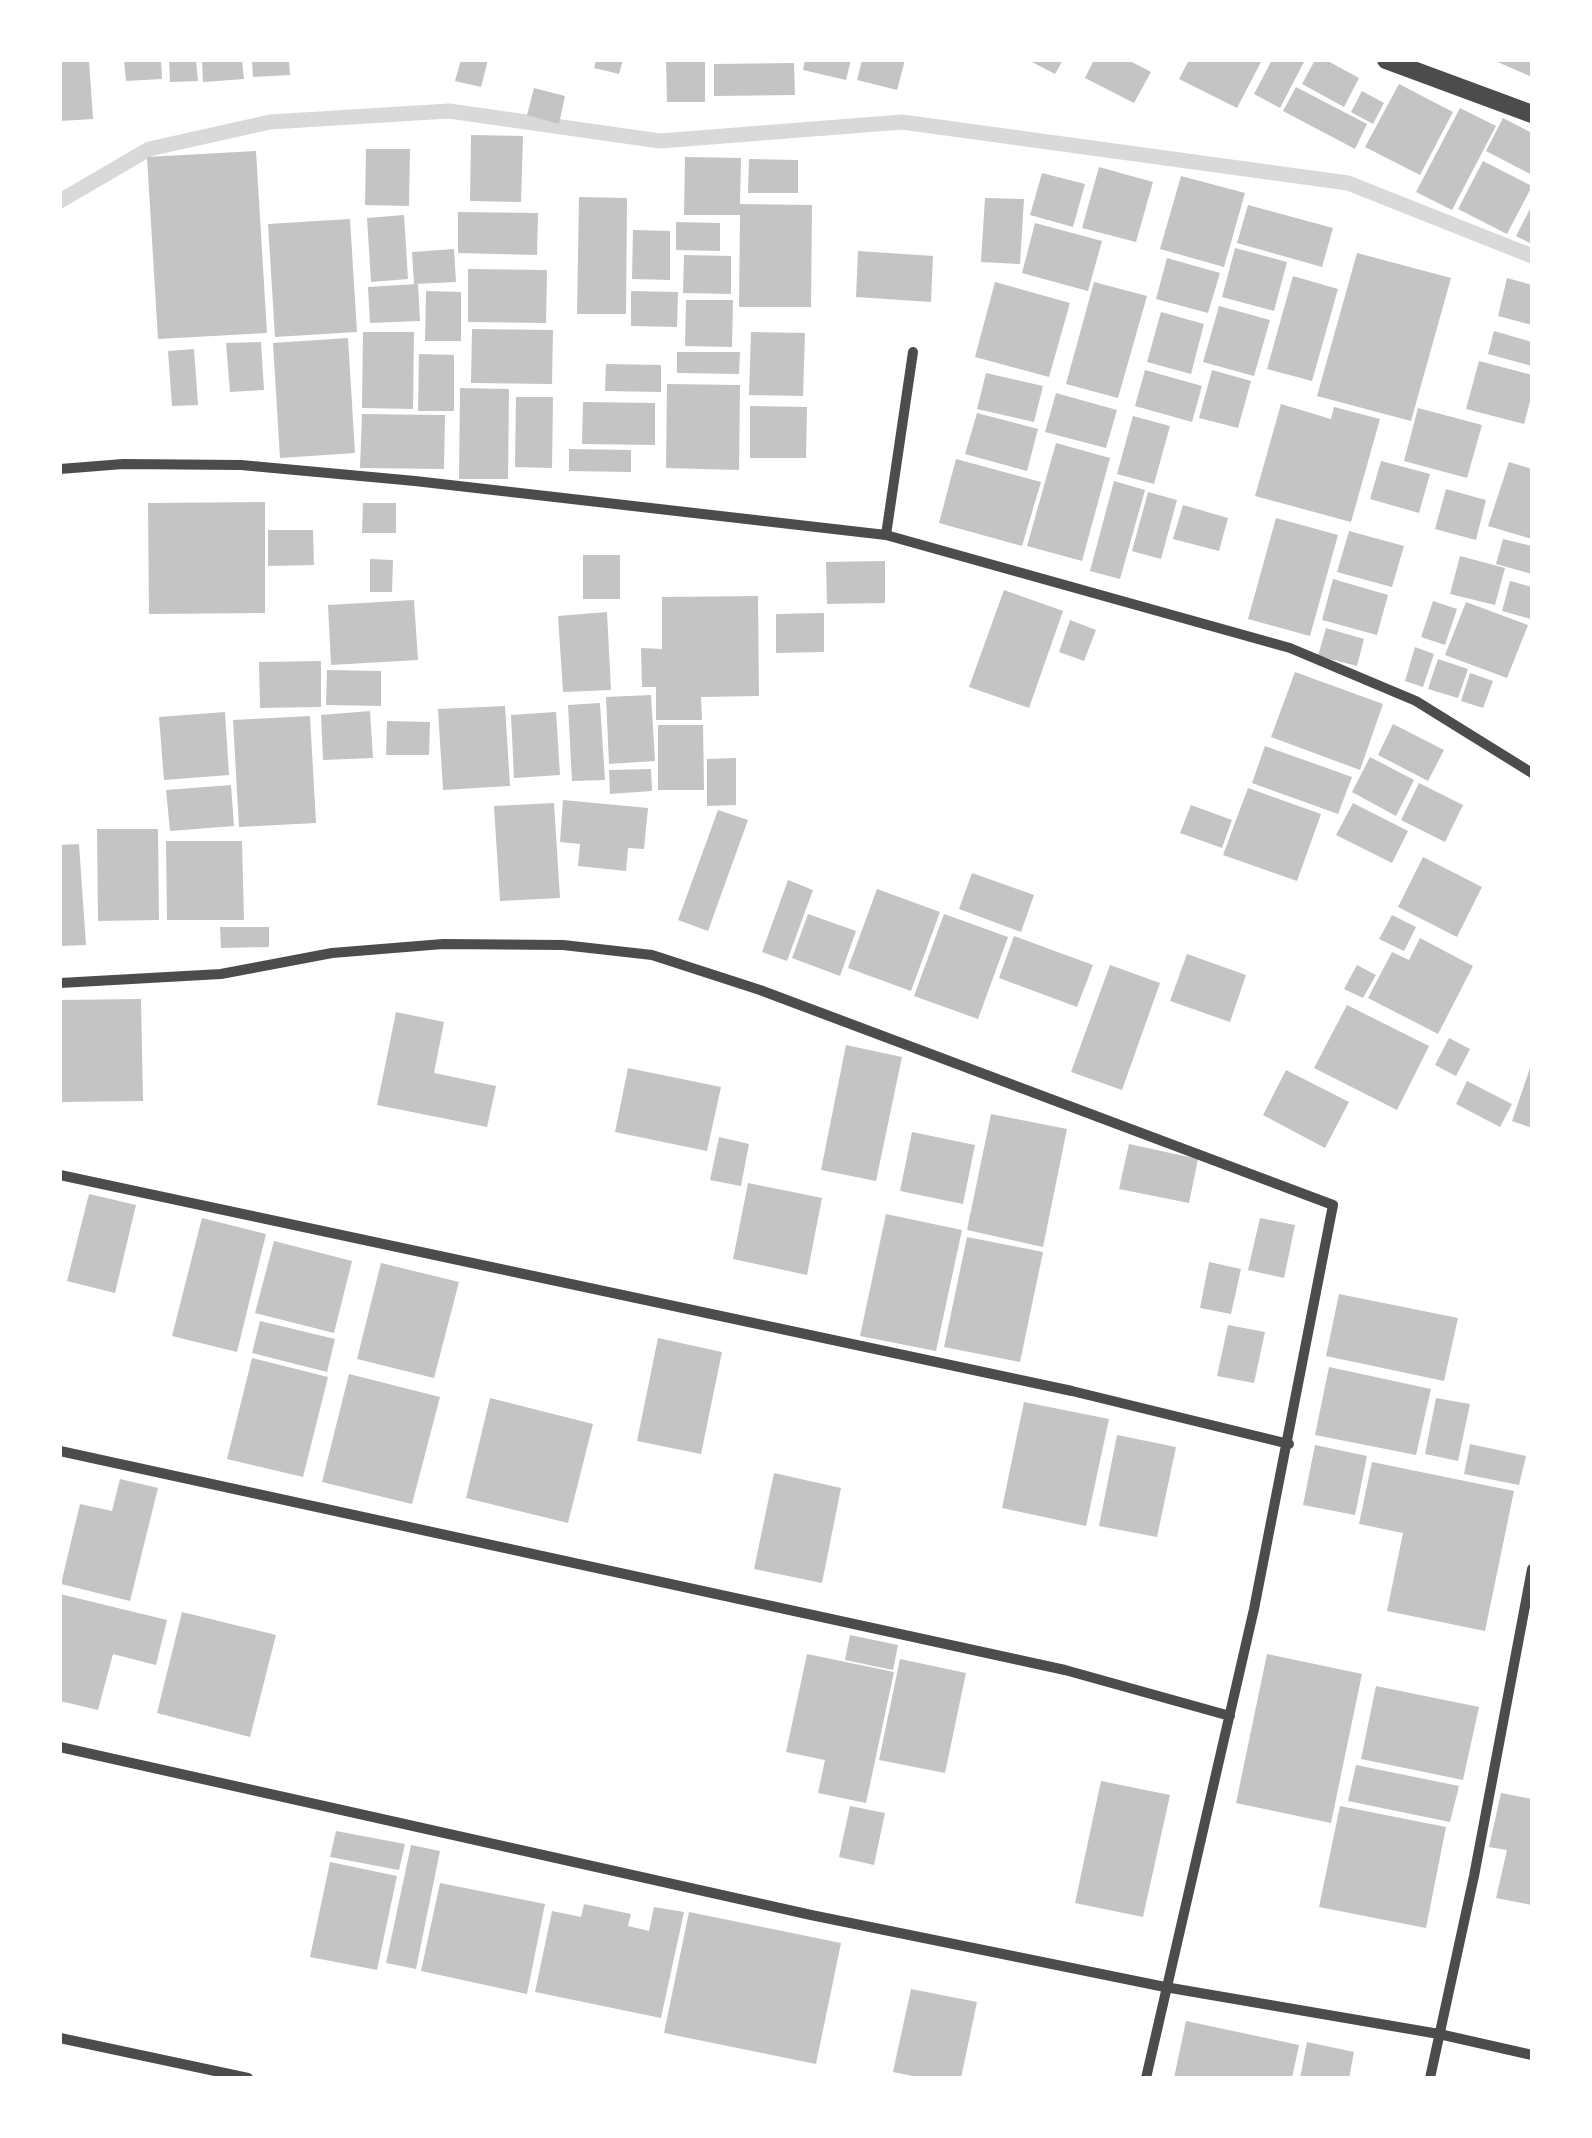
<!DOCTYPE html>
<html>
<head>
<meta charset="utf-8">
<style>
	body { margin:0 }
	#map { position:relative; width:1592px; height:2138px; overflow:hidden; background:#fff; font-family:Signika,sans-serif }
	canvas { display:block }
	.frame { position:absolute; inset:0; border:62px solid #fff; pointer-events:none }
</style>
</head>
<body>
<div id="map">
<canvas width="1592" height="2138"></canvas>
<div class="frame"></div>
</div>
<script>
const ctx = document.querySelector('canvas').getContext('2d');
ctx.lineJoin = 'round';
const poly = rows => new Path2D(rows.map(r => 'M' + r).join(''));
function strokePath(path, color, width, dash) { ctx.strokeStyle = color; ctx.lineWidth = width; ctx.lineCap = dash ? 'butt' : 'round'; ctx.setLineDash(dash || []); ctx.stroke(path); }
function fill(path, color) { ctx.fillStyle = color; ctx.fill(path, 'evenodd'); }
strokePath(poly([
	[60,201,149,149,270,122,449,111,660,141,902,122,1348,183,1532,256]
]), '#d9d9d9', 15);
fill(poly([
	[60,60,89,60,93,119,60,121],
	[124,60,161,60,162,79,126,81],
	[169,60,196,60,198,81,170,82],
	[202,60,242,60,244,79,203,82],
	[252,60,289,60,290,75,253,77],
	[461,60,488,60,481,87,455,81],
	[596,60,623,60,619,74,594,68],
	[666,60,705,60,705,102,667,102],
	[805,60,851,60,846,80,803,70],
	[862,60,905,60,897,90,857,80],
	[1028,60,1063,60,1055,74],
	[1094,60,1128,60,1151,72,1134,103,1085,78],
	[1189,60,1262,60,1237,108,1179,79],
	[1272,60,1305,60,1280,108,1254,94],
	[1315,60,1326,60,1359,78,1344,107,1302,84],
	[1493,60,1532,60,1532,77],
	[794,63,795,95,714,96,714,64],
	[1399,84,1453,112,1420,175,1365,147],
	[1296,87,1367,124,1355,149,1283,111],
	[534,88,565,96,559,124,527,115],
	[1362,91,1384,103,1373,124,1351,112],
	[1460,108,1496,126,1452,210,1416,192],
	[1503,118,1532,133,1532,175,1486,151],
	[471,135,523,136,521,202,470,201],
	[366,149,410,149,409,206,365,205],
	[256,151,267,333,158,339,147,157],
	[685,157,741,158,740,204,812,205,811,307,739,307,740,215,684,215],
	[749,159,798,160,798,193,748,193],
	[1483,161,1532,186,1507,234,1458,209],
	[1099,167,1153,182,1136,242,1082,228],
	[1042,173,1085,184,1073,227,1030,215],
	[1181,176,1245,193,1224,267,1160,249],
	[579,197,627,198,626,314,577,314],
	[985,198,1024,199,1020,264,981,262],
	[1248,205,1333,228,1322,267,1237,243],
	[1532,205,1532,244,1516,236],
	[458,212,538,213,537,255,458,253],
	[404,215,408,279,371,282,367,218],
	[350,219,357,332,275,337,268,224],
	[676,222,720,223,720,251,676,250],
	[1035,223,1102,241,1088,291,1022,273],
	[633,230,670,231,670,280,632,279],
	[1235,248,1287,262,1274,311,1222,297],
	[454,249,456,282,414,284,412,252],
	[858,251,933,256,931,302,856,297],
	[1357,253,1451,278,1411,421,1317,396],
	[684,255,731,256,731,294,683,293],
	[1167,258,1220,273,1208,313,1156,299],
	[468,269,547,270,546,323,468,322],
	[1293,276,1338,289,1312,381,1267,369],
	[1507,278,1532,285,1532,325,1498,316],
	[995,282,1070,303,1049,377,975,357],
	[1094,282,1147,296,1118,398,1066,384],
	[418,284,420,321,370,323,368,287],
	[426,291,461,292,461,341,425,341],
	[631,291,678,292,677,327,631,326],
	[686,300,733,300,732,347,685,346],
	[1219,306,1270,320,1254,376,1203,362],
	[1161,312,1204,324,1191,374,1147,362],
	[472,329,553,330,552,384,471,383],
	[1494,331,1532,342,1532,366,1488,354],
	[363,332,414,332,413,409,362,408],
	[751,332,805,333,803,396,749,395],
	[348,338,355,453,280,458,273,343],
	[261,342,264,390,230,392,226,343],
	[194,349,198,405,172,406,168,351],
	[677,352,740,352,739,374,677,373],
	[419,354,454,355,454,411,418,411],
	[1479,361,1532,375,1532,394,1524,424,1466,409],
	[606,364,661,365,661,392,605,391],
	[1145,370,1202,386,1192,422,1135,406],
	[1212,370,1251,381,1238,428,1199,418],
	[986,373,1043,386,1034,422,977,409],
	[667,384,740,385,739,470,666,468],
	[460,388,509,389,508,479,459,479],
	[1056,393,1117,410,1106,448,1045,432],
	[516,397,553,397,552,468,515,467],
	[583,402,655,403,655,445,582,444],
	[1281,404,1331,419,1334,407,1380,419,1351,522,1255,496],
	[750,406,807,407,806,458,750,458],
	[1418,408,1482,425,1467,478,1404,461],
	[977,413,1038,429,1027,471,965,454],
	[362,414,445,415,444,469,360,468],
	[1133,416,1170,426,1154,484,1117,474],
	[1056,443,1110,458,1082,561,1027,546],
	[569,449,631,450,631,472,569,471],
	[956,459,1041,482,1022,546,939,523],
	[1381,461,1430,474,1419,513,1370,499],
	[1509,462,1532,469,1532,539,1488,526],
	[1114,481,1145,490,1120,579,1090,571],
	[1446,489,1486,500,1476,540,1435,529],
	[1148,492,1177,500,1161,559,1132,551],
	[265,502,265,613,149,614,148,503],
	[363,503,396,503,396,533,362,533],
	[1183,505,1228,518,1219,551,1173,539],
	[1276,518,1338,535,1310,636,1248,619],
	[268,530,313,530,314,565,268,566],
	[1349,531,1404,546,1392,587,1337,572],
	[1503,539,1532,546,1532,574,1496,564],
	[583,555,620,555,620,599,583,599],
	[1460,556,1505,568,1495,605,1450,594],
	[370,559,393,560,392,592,370,592],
	[885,561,885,603,827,604,826,562],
	[1333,579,1388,595,1377,635,1322,620],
	[1510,581,1532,587,1531,619,1502,611],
	[1004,590,1063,611,1029,708,969,687],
	[758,596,759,696,701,697,702,720,656,720,656,687,642,687,641,648,662,649,662,597],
	[414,600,418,660,331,665,328,605],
	[1433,601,1457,609,1445,645,1421,637],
	[1466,602,1528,625,1507,678,1445,655],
	[607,612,611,690,563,692,558,616],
	[824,613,824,652,776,653,776,614],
	[1070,620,1096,630,1084,661,1059,652],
	[1326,628,1364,639,1357,666,1318,656],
	[1415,647,1434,654,1423,687,1405,681],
	[1438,659,1468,669,1458,698,1428,689],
	[321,661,321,707,260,708,259,662],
	[327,670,381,671,381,706,326,705],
	[1295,672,1383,704,1360,770,1271,737],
	[1470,673,1493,681,1483,708,1461,701],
	[651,695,655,761,609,764,606,697],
	[600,703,605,780,572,781,568,705],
	[505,706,510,786,443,790,438,709],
	[370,711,373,758,323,760,321,715],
	[225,712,229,775,164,780,159,717],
	[556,712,560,775,514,778,511,715],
	[310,716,316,823,239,827,233,720],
	[387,721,430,722,429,755,386,755],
	[1393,724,1444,750,1428,781,1378,755],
	[658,725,703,725,704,790,658,790],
	[1265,746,1352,777,1338,814,1252,783],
	[1370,757,1414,780,1396,816,1352,792],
	[736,758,736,805,707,806,707,759],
	[651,769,652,791,610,794,609,770],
	[1419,783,1463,805,1445,842,1401,820],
	[231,785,234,826,170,831,166,790],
	[1248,788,1321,814,1297,881,1223,855],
	[563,800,648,808,644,849,628,848,626,871,578,866,580,844,560,842],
	[554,803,560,898,500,901,494,806],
	[1353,803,1408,831,1392,863,1336,835],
	[1191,805,1232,820,1222,848,1180,833],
	[718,810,748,820,708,931,678,920],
	[97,829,158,829,159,920,98,921],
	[166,841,242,841,244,920,167,920],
	[79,844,86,945,60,946,60,845],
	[1423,857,1482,887,1457,937,1398,907],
	[972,873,1034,895,1021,932,959,909],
	[788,880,813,890,787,961,762,952],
	[877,889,940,912,911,991,848,968],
	[808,914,856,931,840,976,792,958],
	[944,914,1008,937,978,1019,914,996],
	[1392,915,1416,927,1404,951,1379,939],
	[220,927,269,927,269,947,221,948],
	[1014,936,1093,965,1077,1007,999,978],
	[1420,938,1473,966,1438,1034,1368,998,1392,952,1409,960],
	[1187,954,1246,975,1230,1022,1170,1001],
	[1110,965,1160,983,1122,1090,1071,1072],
	[1357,965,1376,975,1363,998,1344,989],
	[141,999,143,1101,60,1102,60,1000],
	[1347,1005,1429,1046,1397,1110,1314,1068],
	[396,1012,444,1022,434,1073,496,1086,487,1127,377,1105],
	[1449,1038,1470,1049,1456,1076,1435,1065],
	[846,1045,902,1057,876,1181,821,1170],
	[1531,1065,1532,1065,1532,1128,1512,1121],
	[628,1068,721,1087,707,1151,615,1132],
	[1286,1070,1349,1102,1325,1148,1263,1115],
	[1467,1081,1512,1104,1500,1127,1456,1104],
	[991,1114,1067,1129,1043,1247,967,1230],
	[912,1132,975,1145,963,1204,900,1191],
	[719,1137,749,1144,741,1186,710,1180],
	[1129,1144,1198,1159,1189,1203,1119,1189],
	[748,1183,822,1198,807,1275,733,1259],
	[89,1194,136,1205,115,1293,67,1281],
	[886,1214,962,1230,936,1351,860,1336],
	[202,1218,266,1234,237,1352,172,1336],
	[1260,1218,1295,1225,1284,1278,1248,1270],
	[967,1237,1043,1252,1020,1362,944,1347],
	[274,1241,352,1261,334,1333,255,1313],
	[1209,1262,1241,1269,1231,1314,1200,1308],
	[381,1263,459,1282,434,1378,357,1359],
	[1339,1294,1458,1318,1444,1381,1326,1356],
	[260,1321,335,1339,327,1372,252,1353],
	[1228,1325,1265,1332,1254,1383,1217,1376],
	[658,1338,722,1352,701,1454,637,1441],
	[252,1358,328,1377,303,1477,227,1459],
	[1329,1367,1431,1389,1416,1455,1315,1435],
	[349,1374,440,1397,412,1504,322,1482],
	[490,1398,593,1424,568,1523,466,1498],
	[1436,1398,1470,1404,1458,1461,1425,1454],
	[1024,1402,1109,1419,1086,1526,1002,1508],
	[1117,1435,1176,1447,1157,1537,1099,1526],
	[1470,1444,1526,1456,1519,1485,1464,1474],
	[1315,1445,1367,1456,1355,1515,1303,1505],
	[1372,1462,1514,1491,1485,1631,1387,1611,1403,1533,1359,1524],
	[774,1473,841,1488,822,1583,754,1569],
	[120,1479,158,1488,130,1601,61,1584,80,1504,112,1511],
	[60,1594,167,1620,156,1665,113,1654,98,1710,60,1701],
	[182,1612,276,1635,250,1737,157,1713],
	[850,1635,898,1645,893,1670,845,1660],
	[807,1654,894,1672,866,1803,818,1793,825,1760,786,1752],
	[1267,1654,1362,1674,1331,1823,1236,1803],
	[900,1659,966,1673,945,1773,879,1760],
	[1376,1686,1479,1707,1463,1780,1361,1759],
	[1356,1765,1459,1786,1450,1822,1348,1801],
	[1101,1781,1170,1795,1143,1917,1075,1903],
	[1501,1793,1532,1799,1532,1905,1496,1898,1507,1850,1489,1847],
	[850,1806,885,1813,874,1865,839,1857],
	[1340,1806,1446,1827,1426,1928,1319,1907],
	[336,1831,405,1844,399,1870,330,1857],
	[411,1845,440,1851,416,1969,386,1963],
	[330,1862,397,1876,377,1970,310,1957],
	[440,1883,545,1904,527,1994,421,1971],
	[584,1904,631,1914,628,1926,649,1931,654,1907,684,1912,661,2018,535,1992,552,1911,581,1917],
	[689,1912,841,1943,816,2064,664,2033],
	[911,1989,977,2002,961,2078,922,2078,893,2072],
	[1186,2021,1299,2045,1292,2078,1174,2078],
	[1307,2042,1354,2052,1349,2078,1300,2078]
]), '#c4c4c4');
strokePath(poly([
	[60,469,123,464,241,465,415,481,886,535,1290,648,1416,701,1532,773],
	[886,535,913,352],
	[60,983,221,974,332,953,443,944,563,945,652,955,760,990,1333,1205,1254,1609,1146,2078],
	[60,1175,1072,1391,1289,1444],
	[60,1451,1065,1670,1230,1716],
	[60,1747,811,1915,1165,1987,1439,2034,1532,2055],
	[60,2038,248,2078],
	[1430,2078,1474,1876,1532,1569]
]), '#4c4c4c', 10);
strokePath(poly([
	[1386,60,1532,114]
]), '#4c4c4c', 18);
</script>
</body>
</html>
